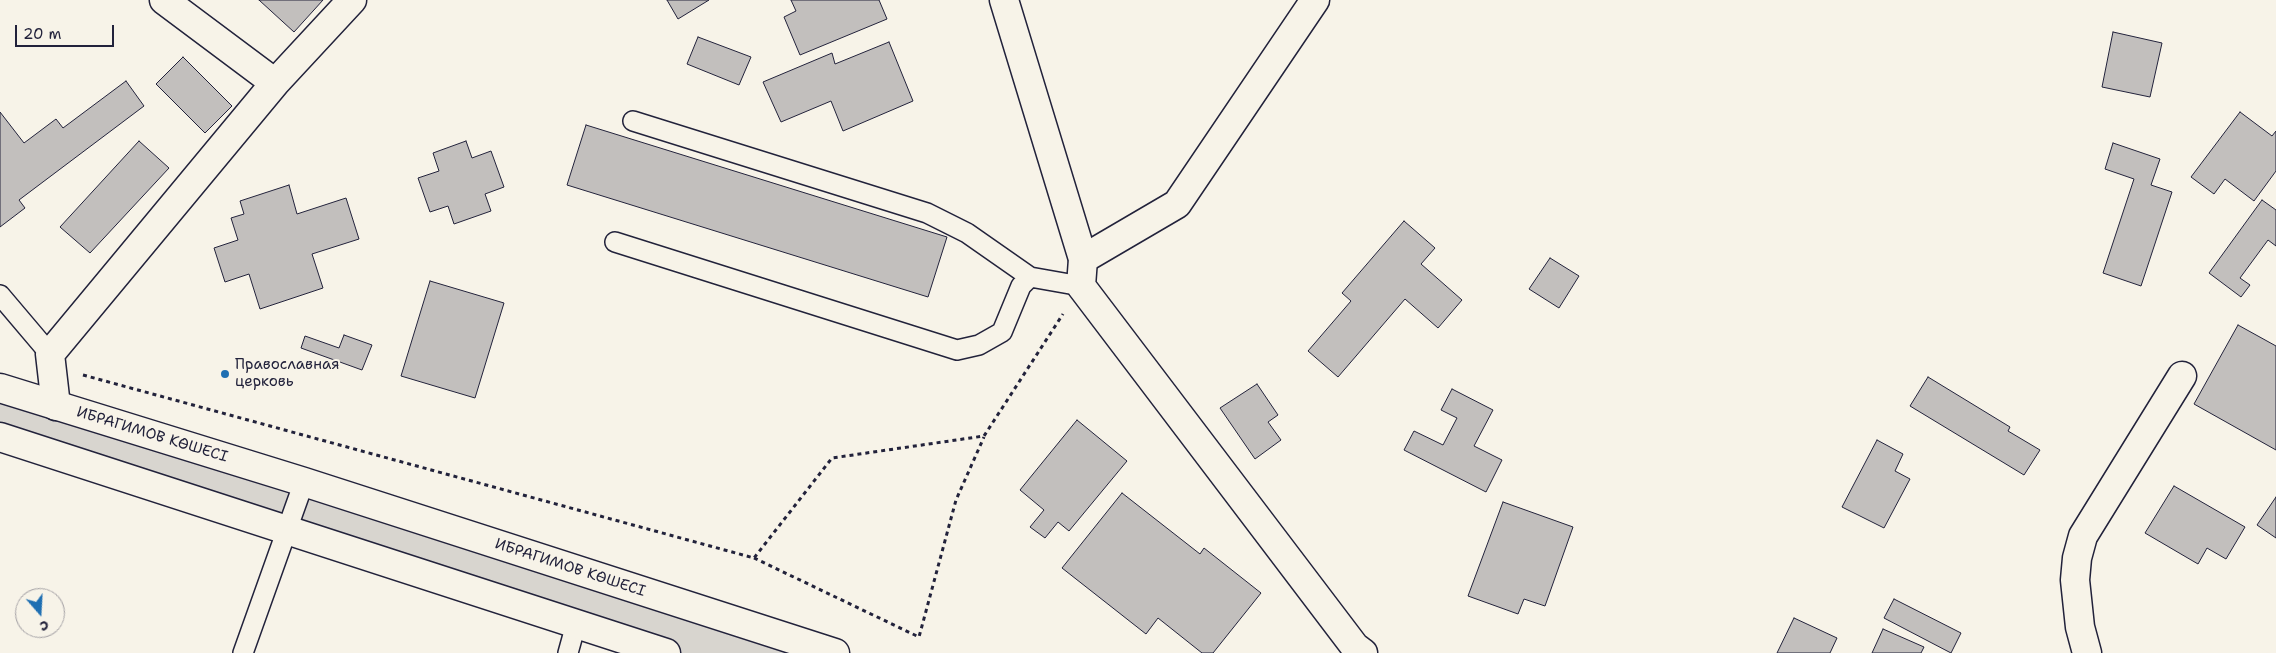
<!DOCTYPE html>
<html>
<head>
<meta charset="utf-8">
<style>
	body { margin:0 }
	#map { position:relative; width:2276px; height:653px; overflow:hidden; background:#f7f3e8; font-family:"Shantell Sans",sans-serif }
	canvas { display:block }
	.north { position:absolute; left:15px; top:588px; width:50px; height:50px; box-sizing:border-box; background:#f7f3e8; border:1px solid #a29fa3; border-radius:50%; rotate:161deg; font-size:14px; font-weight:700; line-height:20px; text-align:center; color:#22223b }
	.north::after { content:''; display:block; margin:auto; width:18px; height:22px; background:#1f6fb2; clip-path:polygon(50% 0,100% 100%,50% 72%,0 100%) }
	.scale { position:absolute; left:15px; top:25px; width:99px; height:22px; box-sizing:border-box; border:2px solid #22223b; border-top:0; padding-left:6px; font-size:15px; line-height:18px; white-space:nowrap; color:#22223b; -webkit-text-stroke:4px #f7f3e8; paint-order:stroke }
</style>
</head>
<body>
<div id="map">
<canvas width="2276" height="653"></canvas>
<div class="north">С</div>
<div class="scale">20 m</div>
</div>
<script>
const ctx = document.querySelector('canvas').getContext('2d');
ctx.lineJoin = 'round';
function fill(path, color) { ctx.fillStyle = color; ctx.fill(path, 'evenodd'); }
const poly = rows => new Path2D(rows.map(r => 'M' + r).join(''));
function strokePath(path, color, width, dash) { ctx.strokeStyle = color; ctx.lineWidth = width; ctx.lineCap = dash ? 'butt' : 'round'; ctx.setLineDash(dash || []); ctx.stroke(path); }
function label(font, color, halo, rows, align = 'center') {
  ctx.font = font + ' "Shantell Sans",sans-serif'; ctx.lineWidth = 4; ctx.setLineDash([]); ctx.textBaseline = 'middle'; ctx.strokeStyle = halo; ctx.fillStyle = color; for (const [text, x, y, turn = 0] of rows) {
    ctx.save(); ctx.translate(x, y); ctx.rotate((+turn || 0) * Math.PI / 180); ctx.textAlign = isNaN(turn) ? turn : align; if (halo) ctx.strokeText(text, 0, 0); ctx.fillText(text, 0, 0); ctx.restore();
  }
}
fill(poly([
	[0,391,294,486,281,521,0,430],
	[306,488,818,653,681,653,292,526]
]), '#d8d5cf');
const building = poly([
	[259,0,323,0,294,32,259,0],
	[667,0,709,0,678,19,667,0],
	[791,0,879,0,887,19,800,55,784,17,796,11,791,0],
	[2113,32,2162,43,2150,97,2102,87,2113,32],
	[698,37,751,57,739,85,687,64,698,37],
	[889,42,913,101,843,131,831,101,781,122,763,82,832,53,835,64,889,42],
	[183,57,232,106,205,133,156,84,183,57],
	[126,81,144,106,19,200,25,208,0,227,0,112,24,143,56,119,63,128,126,81],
	[2240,112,2272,136,2276,131,2276,171,2254,201,2225,179,2214,194,2191,177,2240,112],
	[586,125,947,237,928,297,567,185,586,125],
	[139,141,169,168,90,253,60,227,139,141],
	[466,141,472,158,491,151,504,187,485,194,491,211,454,224,448,206,430,212,418,178,439,171,433,153,466,141],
	[2113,143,2160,159,2151,185,2172,192,2141,286,2103,273,2134,179,2105,169,2113,143],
	[289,185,297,214,346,198,359,239,312,254,323,288,260,309,249,274,225,282,214,248,238,240,231,218,244,214,240,201,289,185],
	[2262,200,2276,210,2276,246,2268,240,2240,278,2250,285,2241,297,2209,273,2262,200],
	[1404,221,1435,248,1421,264,1462,300,1438,328,1405,299,1338,377,1308,351,1351,301,1342,293,1404,221],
	[1550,258,1579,276,1559,308,1529,289,1550,258],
	[430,281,504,303,475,398,401,376,430,281],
	[2238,325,2276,346,2276,450,2194,404,2238,325],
	[344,335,372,345,362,370,301,348,305,336,339,348,344,335],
	[1928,377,2010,427,2008,431,2040,450,2024,475,1910,406,1928,377],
	[1257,384,1278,415,1268,422,1281,440,1255,459,1220,408,1257,384],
	[1452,389,1493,410,1474,446,1502,460,1486,492,1404,450,1414,431,1443,445,1457,418,1441,410,1452,389],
	[1077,420,1127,461,1069,531,1058,522,1045,538,1030,527,1044,510,1020,490,1077,420],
	[1877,440,1903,454,1895,471,1910,479,1884,528,1842,507,1877,440],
	[2174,486,2245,527,2226,559,2207,548,2198,564,2145,533,2174,486],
	[1122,493,1200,554,1204,548,1261,593,1213,653,1202,653,1158,618,1146,634,1062,568,1122,493],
	[2276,497,2276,538,2257,525,2276,497],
	[1503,502,1573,527,1545,606,1524,599,1518,614,1468,596,1503,502],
	[1894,599,1961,633,1951,653,1884,618,1894,599],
	[1794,618,1837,638,1830,653,1777,653,1794,618],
	[1883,629,1924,647,1921,653,1872,653,1883,629]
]);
fill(building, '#c2bfbd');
strokePath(building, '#22223b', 1);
const lane = poly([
	[633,121,927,213,967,233,1030,277],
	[615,242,957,350,979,345,1002,332,1021,286,1030,277,1081,286],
	[0,295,50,354],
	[243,653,304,482],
	[568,653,576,624]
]);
const street = poly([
	[164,0,275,83,352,0],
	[1083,259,1177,204,1315,0],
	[56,406,50,354,275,83],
	[2087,653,2080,627,2075,580,2077,558,2083,536,2182,376]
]);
const secondary = poly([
	[1004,0,1083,259,1081,286,1355,647,1363,653],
	[0,388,304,482,835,653],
	[0,437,666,653]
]);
strokePath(lane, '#22223b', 22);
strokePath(street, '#22223b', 31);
strokePath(secondary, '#22223b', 31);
strokePath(poly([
	[83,375,754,558,832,458,984,436,1063,314],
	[754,558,919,637,956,500,984,437]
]), '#22223b', 3, [4, 4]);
strokePath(lane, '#f7f3e8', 19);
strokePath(street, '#f7f3e8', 28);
strokePath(secondary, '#f7f3e8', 28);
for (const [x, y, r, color] of [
	[225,374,5,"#1f6fb2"]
]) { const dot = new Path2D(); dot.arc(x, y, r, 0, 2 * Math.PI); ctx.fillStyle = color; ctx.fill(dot); strokePath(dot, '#f7f3e8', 2); }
label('15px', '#22223b', '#f7f3e8', [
	["Православная",235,365],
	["церковь",235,382]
], 'left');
label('15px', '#22223b', '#f7f3e8', [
	["ИБРАГИМОВ КӨШЕСІ",152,435,17],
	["ИБРАГИМОВ КӨШЕСІ",570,568,18]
]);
</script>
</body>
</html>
